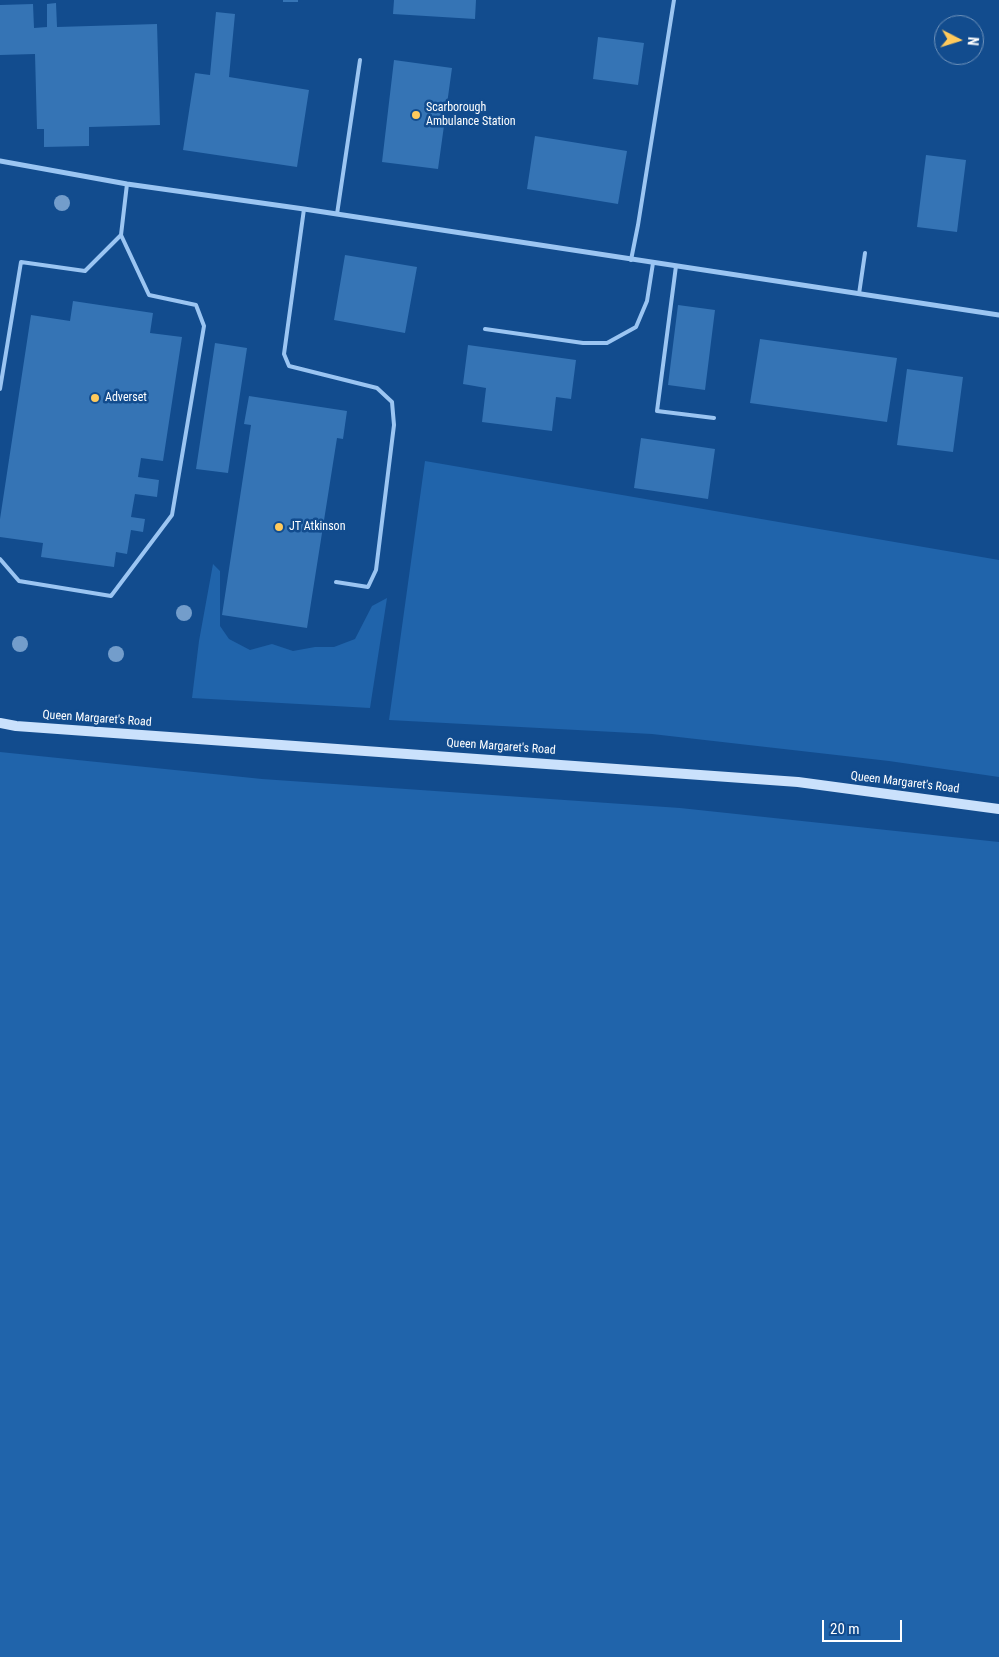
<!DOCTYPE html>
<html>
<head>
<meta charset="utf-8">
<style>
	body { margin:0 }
	#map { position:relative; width:999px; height:1657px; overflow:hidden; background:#124c8e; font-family:"Roboto Condensed",sans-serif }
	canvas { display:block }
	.north { position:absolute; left:934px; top:15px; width:50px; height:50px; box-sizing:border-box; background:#124c8e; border:1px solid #7194bb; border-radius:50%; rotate:95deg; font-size:14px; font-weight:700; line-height:20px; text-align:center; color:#fff }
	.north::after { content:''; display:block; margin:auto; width:18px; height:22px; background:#ffca5c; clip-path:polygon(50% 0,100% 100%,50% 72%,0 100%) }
	.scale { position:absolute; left:822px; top:1620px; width:80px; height:22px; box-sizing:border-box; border:2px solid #fff; border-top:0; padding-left:6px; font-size:15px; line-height:18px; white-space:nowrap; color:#fff; -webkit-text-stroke:4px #124c8e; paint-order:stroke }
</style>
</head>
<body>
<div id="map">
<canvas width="999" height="1657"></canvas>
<div class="north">N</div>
<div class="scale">20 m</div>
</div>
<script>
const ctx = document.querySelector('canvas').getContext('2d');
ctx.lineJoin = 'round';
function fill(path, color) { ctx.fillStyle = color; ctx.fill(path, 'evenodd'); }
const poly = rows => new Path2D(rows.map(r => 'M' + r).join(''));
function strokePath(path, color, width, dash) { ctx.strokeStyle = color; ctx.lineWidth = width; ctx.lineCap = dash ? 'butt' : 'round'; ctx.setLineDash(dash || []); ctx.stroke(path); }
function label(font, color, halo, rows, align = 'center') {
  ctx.font = font + ' "Roboto Condensed",sans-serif'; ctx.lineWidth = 5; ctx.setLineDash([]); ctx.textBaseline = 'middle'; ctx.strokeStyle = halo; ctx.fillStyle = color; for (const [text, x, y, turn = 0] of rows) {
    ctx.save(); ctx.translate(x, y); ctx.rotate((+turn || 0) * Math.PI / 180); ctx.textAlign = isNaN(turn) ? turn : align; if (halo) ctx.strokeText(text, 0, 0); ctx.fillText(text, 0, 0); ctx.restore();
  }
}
fill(poly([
	[425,461,999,560,999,777,889,761,652,734,389,720],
	[213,564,220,571,220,626,229,639,250,650,272,644,293,651,315,647,334,647,355,639,372,606,387,598,370,708,192,698,199,641],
	[0,752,262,779,680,808,999,842,999,1657,0,1657]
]), '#2064ab');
fill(poly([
	[283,0,298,0,298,2,283,2],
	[394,0,476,0,475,19,393,14],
	[56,3,57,27,157,24,160,125,89,127,89,146,44,147,44,129,37,129,35,54,0,55,0,5,33,4,34,28,47,27,47,4],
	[216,12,235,14,229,77,309,90,297,167,183,150,195,73,210,75],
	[598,37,644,43,638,85,593,79],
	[394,60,452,68,438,169,382,162],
	[535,136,627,151,618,204,527,189],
	[926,155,966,160,957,232,917,227],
	[345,255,417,267,405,333,334,320],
	[73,301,153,313,150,333,182,337,163,461,141,458,138,477,159,480,157,497,135,494,131,517,145,519,143,532,131,530,127,554,116,552,114,567,41,557,43,543,0,537,0,519,31,315,70,321],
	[678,305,715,310,705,390,668,385],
	[760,339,897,358,887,422,750,403],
	[215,343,247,348,228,473,196,469],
	[468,345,576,360,571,399,556,397,552,431,482,422,486,388,463,384],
	[907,369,963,377,953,452,897,445],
	[249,396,347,411,343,439,337,438,307,628,222,615,251,425,244,424],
	[641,438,715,449,708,499,634,488]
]), '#3574b5');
strokePath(poly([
	[304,209,284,354,289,366,377,388,392,402,394,425,376,570,368,587,336,582],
	[337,214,360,60],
	[631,260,638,225,674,0],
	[676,266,657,411,714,418],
	[859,294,865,253],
	[485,329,583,343,607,343,636,327,647,301,653,263],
	[0,389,21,262,85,271,121,235],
	[0,559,19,581,111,596,172,515,204,326,196,305,149,295,121,235,127,184]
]), '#9bc5f2', 4);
strokePath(poly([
	[0,161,127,184,304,209,999,315]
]), '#9bc5f2', 5);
strokePath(poly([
	[0,723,16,726,798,782,999,809]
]), '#cae1fc', 10);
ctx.fillStyle = '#739dcb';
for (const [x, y] of [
	[62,203],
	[184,613],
	[20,644],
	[116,654]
]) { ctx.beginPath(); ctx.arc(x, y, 8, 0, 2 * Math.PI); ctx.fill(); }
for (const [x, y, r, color] of [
	[416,115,5,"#ffca5c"],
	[95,398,5,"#ffca5c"],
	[279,527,5,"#ffca5c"]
]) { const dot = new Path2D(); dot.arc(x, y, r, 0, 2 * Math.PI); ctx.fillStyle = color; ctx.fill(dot); strokePath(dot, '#124c8e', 2); }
label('12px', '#fff', '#124c8e', [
	["Scarborough",426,108],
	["Ambulance Station",426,122],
	["Adverset",105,398],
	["JT Atkinson",289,527]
], 'left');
label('12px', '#fff', '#124c8e', [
	["Queen Margaret's Road",97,719,4],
	["Queen Margaret's Road",501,747,4],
	["Queen Margaret's Road",905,783,7]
]);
</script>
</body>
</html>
